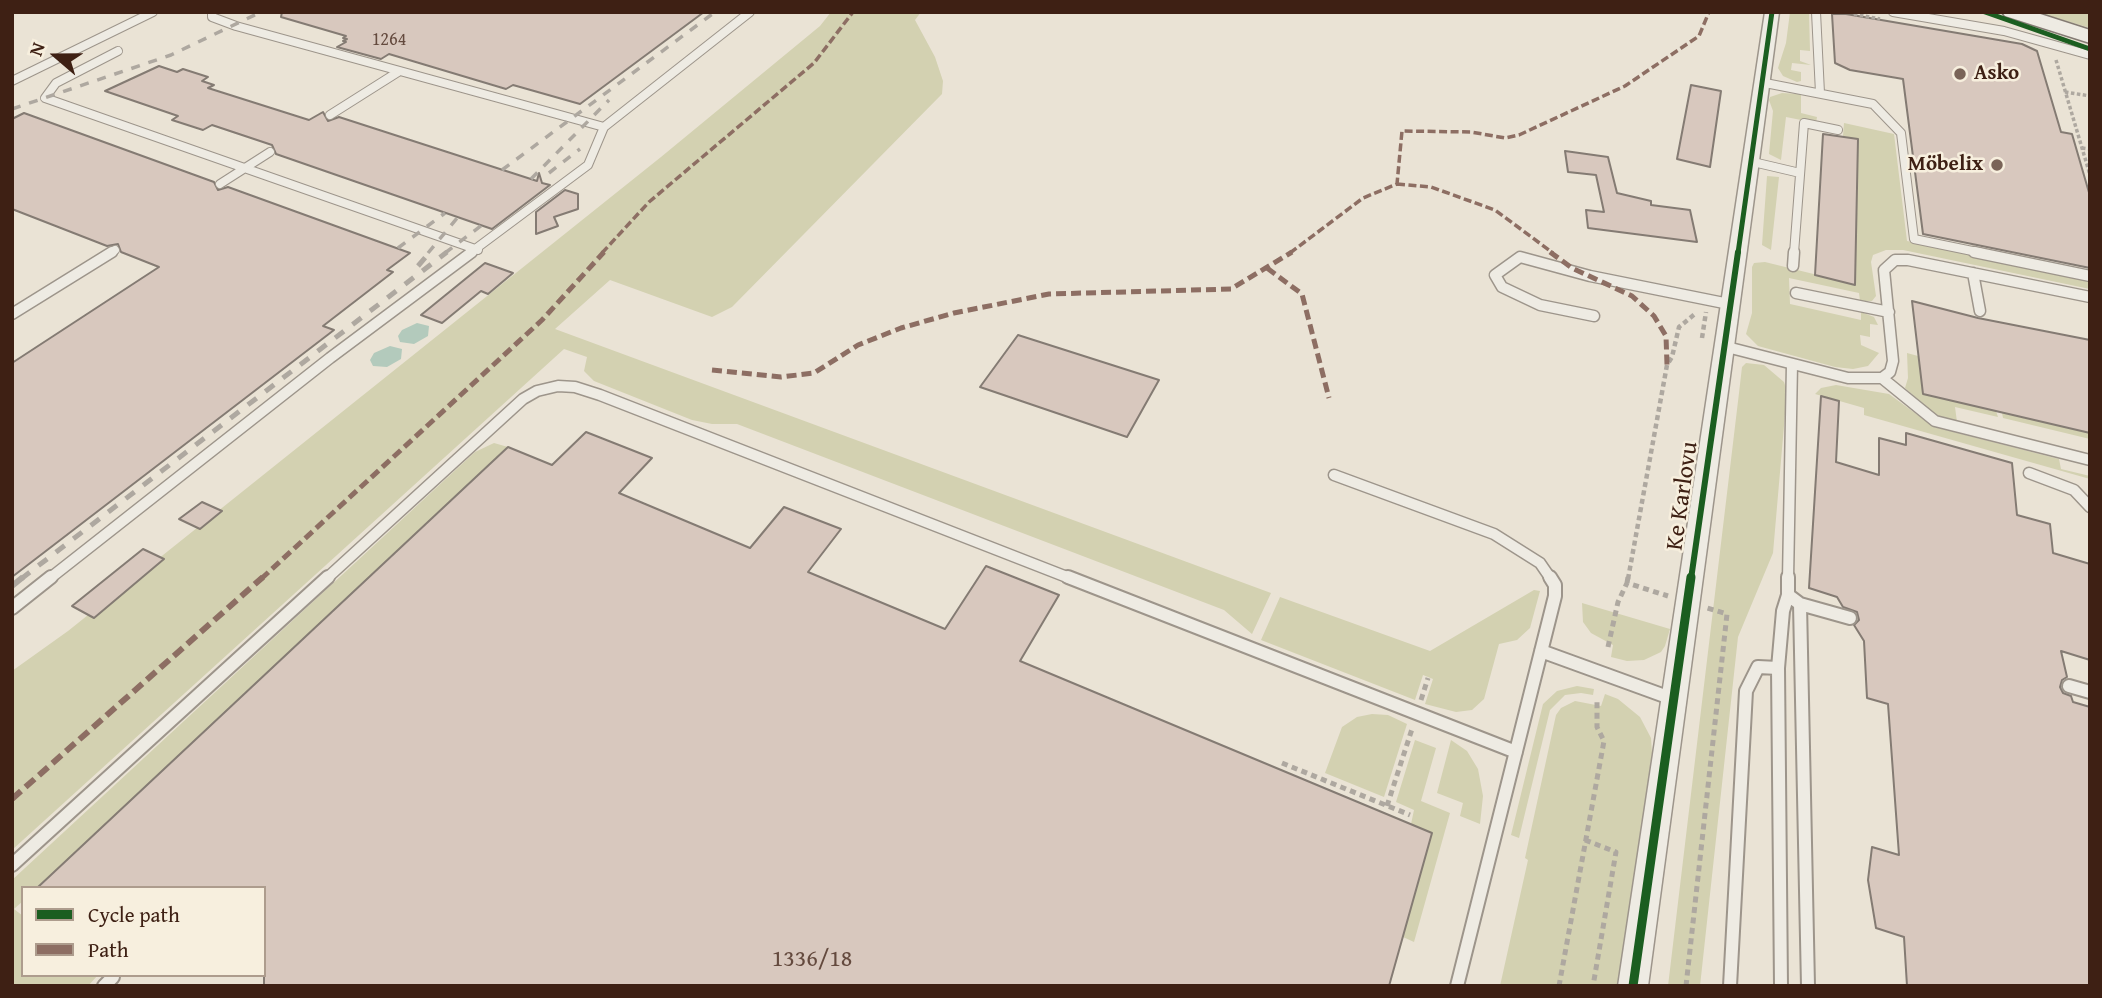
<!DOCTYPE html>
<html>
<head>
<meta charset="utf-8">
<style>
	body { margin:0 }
	#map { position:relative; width:2102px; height:998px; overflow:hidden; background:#eae3d5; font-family:"Gentium Book Plus",serif }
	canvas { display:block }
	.frame { position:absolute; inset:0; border:14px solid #3e2014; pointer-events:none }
	.legend { position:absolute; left:21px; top:886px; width:245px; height:91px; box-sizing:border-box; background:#f7efde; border:2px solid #ad9c8d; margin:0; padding:9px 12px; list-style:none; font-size:21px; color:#3e2014 }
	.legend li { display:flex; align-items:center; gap:14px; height:35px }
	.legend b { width:35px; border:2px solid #ad9c8d }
	.north { position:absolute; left:21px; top:21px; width:70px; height:70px; -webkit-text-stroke:5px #f7efde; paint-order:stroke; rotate:290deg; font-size:19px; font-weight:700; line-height:28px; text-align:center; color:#3e2014 }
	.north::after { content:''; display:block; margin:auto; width:24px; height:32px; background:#3e2014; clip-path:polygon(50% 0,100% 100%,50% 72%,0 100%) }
</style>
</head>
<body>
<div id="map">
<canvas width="2102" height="998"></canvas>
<div class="frame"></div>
<ul class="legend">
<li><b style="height:9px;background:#1b5e20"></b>Cycle path</li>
<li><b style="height:9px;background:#8d6e63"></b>Path</li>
</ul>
<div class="north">N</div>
</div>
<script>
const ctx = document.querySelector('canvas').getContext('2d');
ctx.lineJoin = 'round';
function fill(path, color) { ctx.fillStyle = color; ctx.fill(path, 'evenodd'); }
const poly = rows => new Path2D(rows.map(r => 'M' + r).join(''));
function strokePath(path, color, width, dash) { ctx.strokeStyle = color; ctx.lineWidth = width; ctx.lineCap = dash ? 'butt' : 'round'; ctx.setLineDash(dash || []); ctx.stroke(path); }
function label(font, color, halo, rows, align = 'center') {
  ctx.font = font + ' "Gentium Book Plus",serif'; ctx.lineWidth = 5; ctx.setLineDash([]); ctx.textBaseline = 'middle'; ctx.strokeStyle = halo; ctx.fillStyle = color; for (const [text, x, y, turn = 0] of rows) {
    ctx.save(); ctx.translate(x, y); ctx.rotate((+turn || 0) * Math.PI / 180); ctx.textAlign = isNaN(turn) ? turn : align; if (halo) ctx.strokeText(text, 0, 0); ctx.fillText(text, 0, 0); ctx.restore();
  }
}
fill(poly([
	[831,12,921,12,915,20,935,57,943,81,942,94,732,307,712,317,610,280,555,329,1271,593,1252,634,1224,610,737,424,712,424,692,420,594,381,584,371,587,357,564,349,12,850,12,671,68,631,661,157,820,26],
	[1790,12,1809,12,1810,51,1800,50,1800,61,1811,65,1792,63,1791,70,1801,72,1801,81,1797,82,1783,76,1778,68,1786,43],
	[2037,12,2090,12,2090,28,2053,17],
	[1782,93,1801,94,1801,113,1817,117,1816,123,1786,117,1781,160,1769,154,1773,111,1769,100,1770,97],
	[1844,123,1894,134,1907,241,2090,280,2090,289,1903,250,1886,250,1873,255,1871,262,1876,296,1872,301,1860,301,1859,293,1789,278,1790,304,1861,320,1861,312,1874,317,1878,325,1870,324,1870,337,1860,335,1861,345,1879,353,1868,366,1853,369,1835,367,1758,346,1746,334,1752,313,1752,267,1754,263,1765,262,1854,284,1857,139,1843,136],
	[1767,176,1779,177,1771,250,1762,245],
	[1907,353,1918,356,1923,394,1996,411,1998,417,1955,407,1957,422,1936,416,1905,388,1908,378],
	[1746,363,1764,365,1784,382,1787,391,1773,553,1738,637,1700,986,1668,986,1739,393,1742,367],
	[1836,385,1889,394,1934,427,2059,459,2061,469,2090,476,2090,479,1864,415,1864,408,1815,394,1821,388],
	[2002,413,2090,433,2090,439,2003,418],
	[494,443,508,447,37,888,23,888,23,901,14,909,23,916,23,975,98,975,88,986,12,986,12,880,475,452],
	[1534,590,1540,591,1530,628,1517,640,1499,644,1484,699,1472,710,1456,712,1425,704,1433,679,1423,675,1415,700,1261,640,1280,597,1430,651],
	[1582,603,1670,629,1665,646,1661,652,1644,660,1627,661,1611,657,1613,645,1591,633,1583,622],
	[1577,686,1594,689,1593,695,1581,693,1565,695,1550,710,1519,838,1511,835,1543,704,1557,691],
	[1605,694,1618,699,1640,717,1651,738,1652,753,1620,986,1500,986,1528,860,1525,858,1556,715,1561,708,1575,701,1601,706],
	[1372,714,1388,715,1407,724,1384,797,1325,773,1342,727,1357,717],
	[1415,740,1436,748,1421,801,1450,813,1414,942,1403,937,1432,833,1411,824,1414,810,1396,802],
	[1451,740,1467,751,1478,769,1483,796,1480,824,1460,816,1463,803,1437,793]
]), '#d3d1b1');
fill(poly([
	[417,323,429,326,428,336,414,344,400,342,398,336,402,330],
	[390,346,402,349,401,359,387,367,373,366,370,360,374,353]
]), '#b3cabc');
const building = poly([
	[282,12,704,12,580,104,513,85,506,89,389,54,381,59,337,47,346,42,343,41,347,39,343,38,346,36,281,17,282,12],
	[1832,14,1846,14,2022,44,2037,51,2061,132,2072,134,2090,196,2090,268,1923,234,1903,79,1850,70,1835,63,1832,14],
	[159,66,177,72,183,69,208,77,202,81,214,85,208,88,309,120,323,112,328,121,339,117,537,181,539,173,542,183,550,185,492,229,276,154,272,145,212,125,203,130,172,120,178,116,105,91,159,66],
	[1691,85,1721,91,1710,167,1677,159,1691,85],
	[24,113,214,182,218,190,228,187,410,253,387,270,393,272,323,326,334,330,12,577,12,363,159,267,121,252,118,244,107,246,12,209,12,119,24,113],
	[1823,134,1858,139,1855,285,1815,275,1823,134],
	[1565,151,1608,157,1617,193,1651,201,1651,205,1690,210,1697,242,1588,228,1586,210,1604,212,1596,175,1568,172,1565,151],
	[565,190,578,194,578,209,554,217,558,226,536,234,536,212,565,190],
	[485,263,513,273,488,294,481,291,442,323,421,315,485,263],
	[1912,301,1978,318,2090,340,2090,433,1923,394,1912,301],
	[1018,335,1159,380,1127,437,980,387,1018,335],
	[1821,396,1839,401,1836,462,1879,475,1879,438,1906,445,1906,433,2012,463,2017,515,2050,524,2053,553,2090,564,2090,660,2061,651,2067,677,2062,680,2060,687,2063,693,2071,696,2073,702,2090,707,2090,986,1907,986,1904,937,1876,928,1868,880,1872,847,1899,855,1888,704,1867,698,1864,641,1854,625,1859,620,1857,612,1843,607,1837,597,1809,588,1821,396],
	[586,432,652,458,619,493,750,548,784,507,841,529,808,572,945,629,986,566,1059,595,1020,661,1432,833,1389,986,264,986,264,888,37,888,508,447,552,465,586,432],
	[202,502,222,511,200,529,179,519,202,502],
	[143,549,164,559,94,618,72,606,143,549]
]);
fill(building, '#d8c8be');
strokePath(building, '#847b73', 2);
const laneFar2 = poly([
	[212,12,212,17,236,26,604,127],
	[1816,12,1820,93],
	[1893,12,2004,31,2090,55],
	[118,51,56,83,45,98,478,250],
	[12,81,153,12],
	[1760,82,1873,104,1901,133,1914,239,1982,253],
	[330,115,398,72],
	[1749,161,1800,173],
	[220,184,270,152],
	[110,253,115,250],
	[470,253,588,165,604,127,750,12],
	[1794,253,1804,123,1838,130]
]);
const laneFar1 = poly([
	[1974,252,2090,276],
	[1793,266,1794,252],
	[1973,273,1980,311],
	[1796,293,1889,312],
	[12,314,112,252],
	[1594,316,1540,305,1502,287,1495,275,1520,257,1590,276,1729,304],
	[1723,346,1848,378,1882,378,1890,372,1893,361,1884,270,1895,260,1908,260,2090,297],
	[1882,378,1935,421,2090,460],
	[2029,473,2074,490,2090,507],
	[1334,475,1494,534,1540,563,1551,579],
	[49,579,330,358,472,252],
	[326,579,523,399,537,391,558,386,575,387,600,395,1072,579],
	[1788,579,1792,364]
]);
const lane = poly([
	[1068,577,1516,752],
	[1788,577,1788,595,1800,604,1850,618],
	[1800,604,1808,986],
	[12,608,51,577],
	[1541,651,1673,699],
	[2069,686,2090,692],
	[12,865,328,577],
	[104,986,113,977],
	[1457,986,1555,596,1555,585,1550,577],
	[1730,986,1746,691,1758,667,1778,668],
	[1781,986,1778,668,1783,611,1788,595]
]);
const street = poly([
	[1765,12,1779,12,1648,986,1618,986,1765,12]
]);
const secondary = poly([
	[2002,12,2034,12,2090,30,2090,43,2005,16,2002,12]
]);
strokePath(laneFar2, '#9d958b', 10);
strokePath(laneFar1, '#9d958b', 13);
strokePath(lane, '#9d958b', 16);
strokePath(street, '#9d958b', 3);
strokePath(secondary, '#847b73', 3);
strokePath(poly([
	[1854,14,1880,19],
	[2056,60,2090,175],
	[2065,92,2090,96],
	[2082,148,2090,149]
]), '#aea8a0', 3.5, [3.5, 2.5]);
strokePath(poly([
	[1702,338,1706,312],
	[1628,579,1667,365,1672,357,1679,327,1695,314]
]), '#aea8a0', 4.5, [5, 3.5]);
strokePath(poly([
	[1627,583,1628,577],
	[1608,647,1618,602,1627,583,1668,596],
	[1421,700,1428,678],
	[1282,763,1410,815],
	[1387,806,1412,729],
	[1585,840,1616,852,1593,986],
	[1559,986,1604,741,1597,727,1597,701],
	[1686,986,1727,614,1707,608]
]), '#aea8a0', 5, [6, 4.5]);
strokePath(laneFar2, '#eeebe3', 8);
strokePath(laneFar1, '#eeebe3', 10);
strokePath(lane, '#eeebe3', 12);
fill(street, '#eeebe3');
fill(secondary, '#eeebe3');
strokePath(poly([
	[12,109,171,55,261,12],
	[502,170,715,12],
	[549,173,580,149],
	[531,179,609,100],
	[398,248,445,213],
	[428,253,458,217],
	[445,253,482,225]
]), '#aea8a0', 3.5, [9, 9]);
strokePath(poly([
	[418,266,430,252],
	[21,579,447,252]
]), '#aea8a0', 5, [11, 11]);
strokePath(poly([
	[12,586,23,577]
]), '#aea8a0', 6, [15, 15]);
strokePath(poly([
	[1397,184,1431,187,1495,210,1553,253],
	[602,253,649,202,814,63,853,12],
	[1290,253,1363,198,1397,184,1402,131,1471,132,1505,138,1519,135,1625,86,1699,36,1709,12]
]), '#8d6e63', 3.5, [8, 3.5]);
strokePath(poly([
	[1550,252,1572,268,1632,296,1654,316,1666,336,1667,365],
	[1267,268,1302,294,1329,398],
	[712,370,781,377,814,373,858,345,901,328,954,313,1049,294,1231,289,1292,252],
	[261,579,542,320,604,252]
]), '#8d6e63', 5, [10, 5]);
strokePath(poly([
	[12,799,263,577]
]), '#8d6e63', 6, [12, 6]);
strokePath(poly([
	[1985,12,2090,49],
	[1738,253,1772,12]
]), '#1b5e20', 5);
strokePath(poly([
	[1691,579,1738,252]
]), '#1b5e20', 6);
strokePath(poly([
	[1633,986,1691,577]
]), '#1b5e20', 9);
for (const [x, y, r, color] of [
	[1960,74,7,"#7a6458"],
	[1997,165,7,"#7a6458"]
]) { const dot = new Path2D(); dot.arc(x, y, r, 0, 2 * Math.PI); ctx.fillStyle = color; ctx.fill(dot); strokePath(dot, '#f7efde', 2.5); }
label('18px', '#644a3e', null, [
	["1264",389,40]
]);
label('bold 21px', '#3e2014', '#f7efde', [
	["Asko",1974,74],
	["Möbelix",1983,165,"right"]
], 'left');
label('24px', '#3e2014', '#f7efde', [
	["Ke Karlovu",1683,496,-82]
]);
label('24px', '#644a3e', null, [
	["1336/18",812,960]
]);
</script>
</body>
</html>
